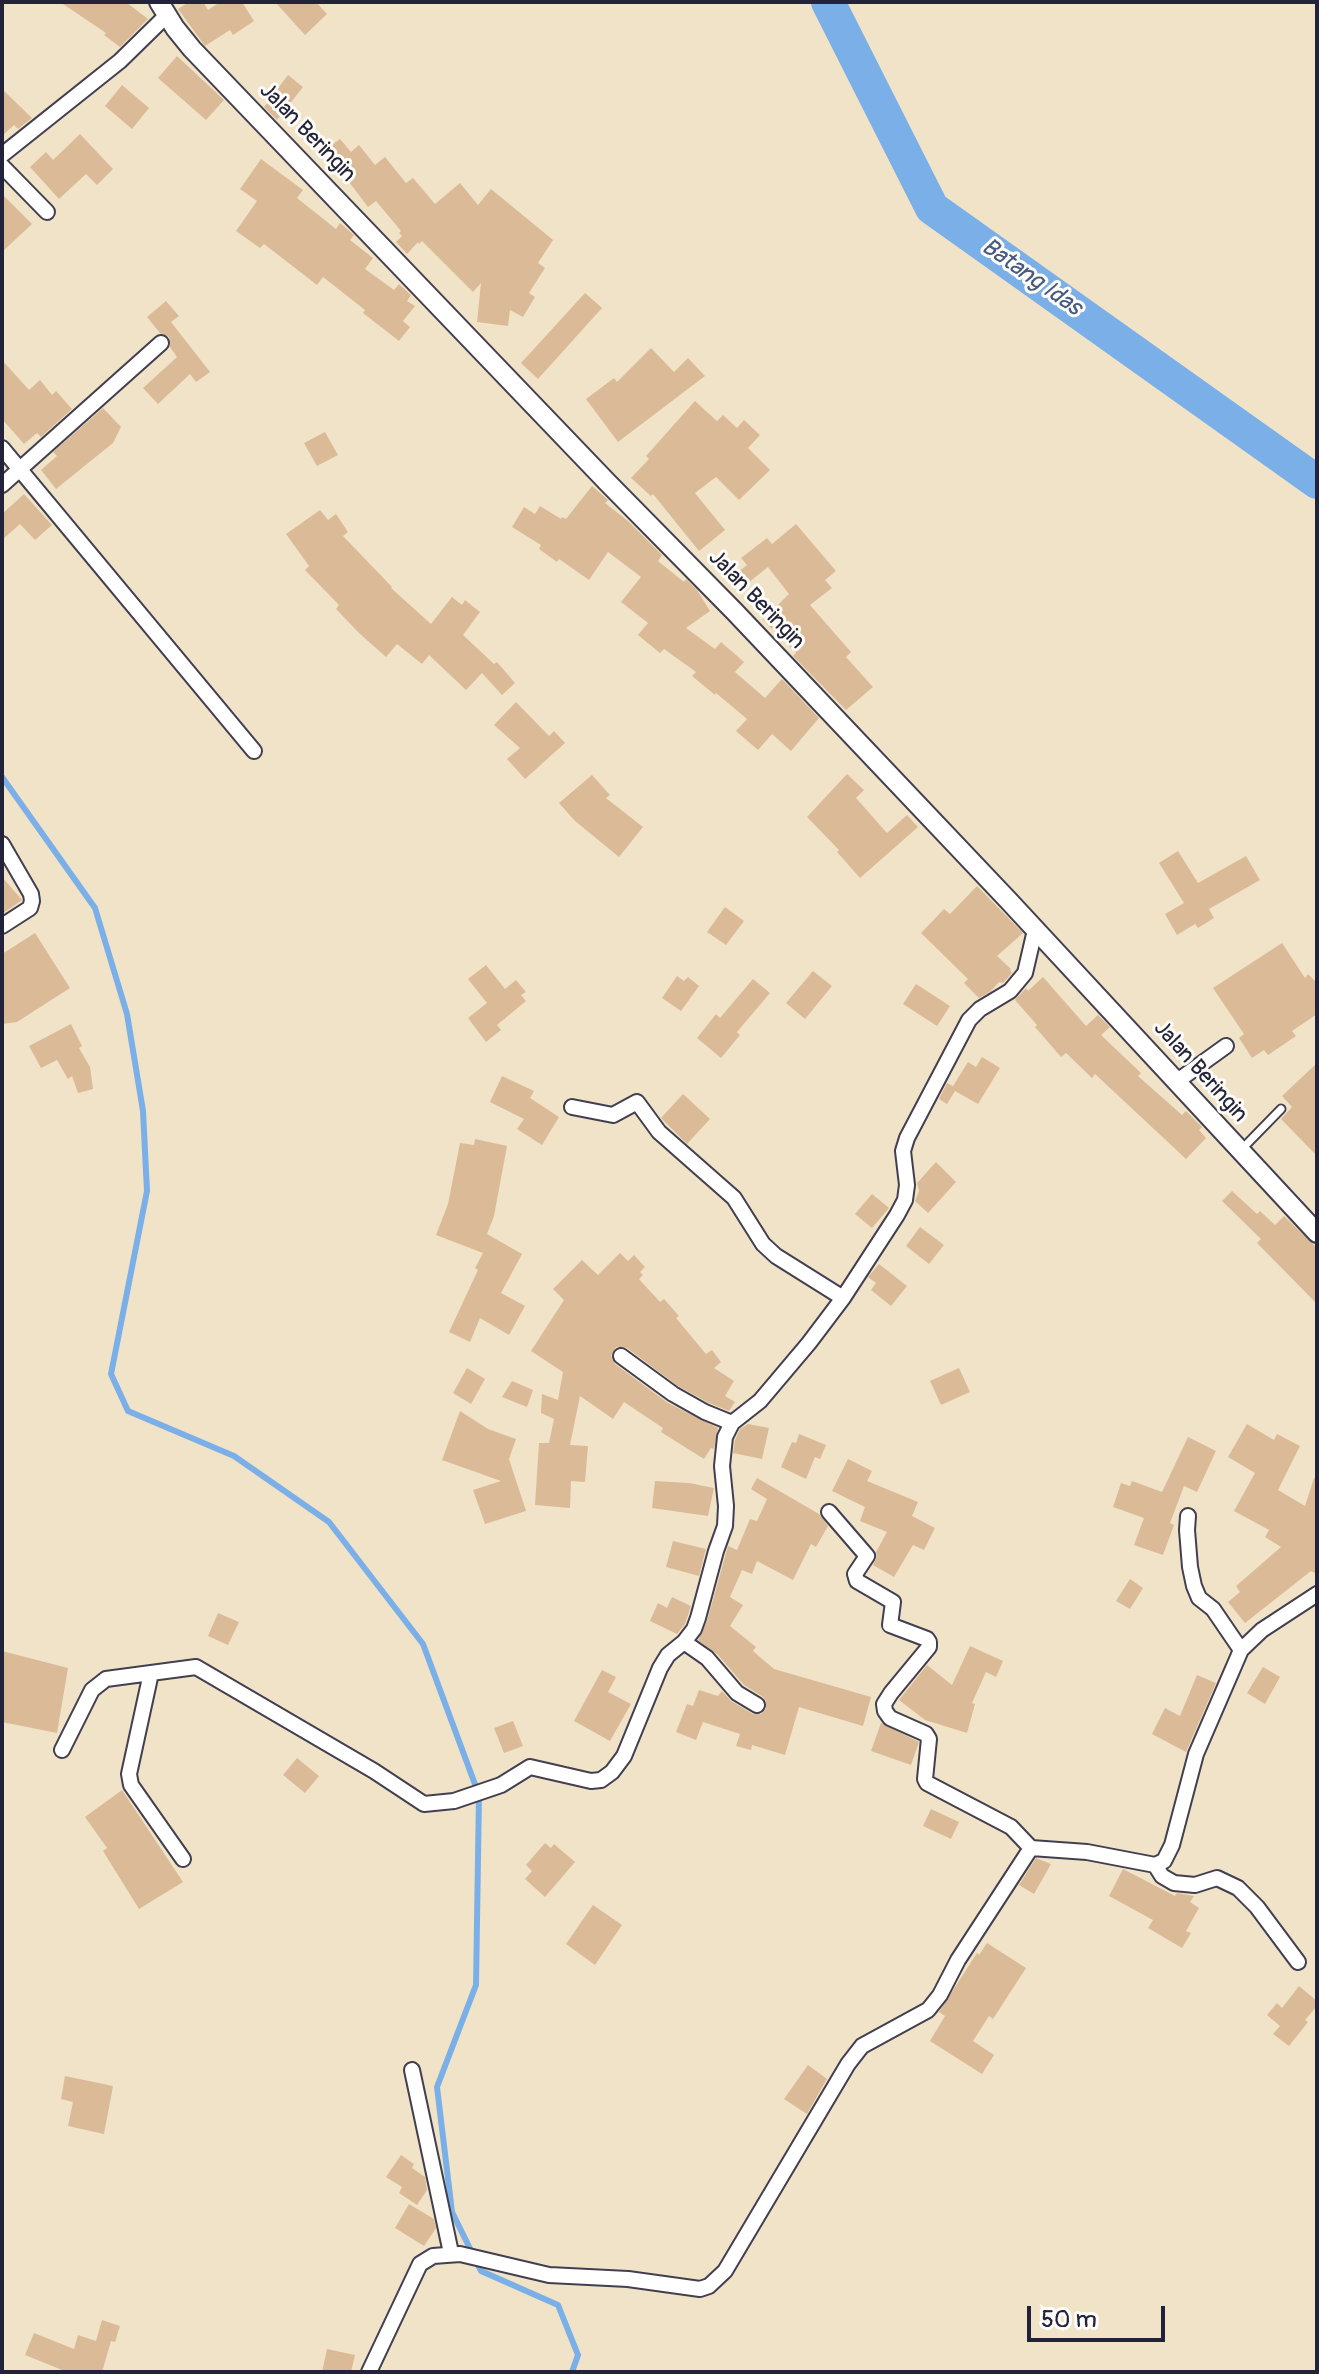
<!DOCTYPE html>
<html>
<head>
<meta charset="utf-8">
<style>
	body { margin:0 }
	#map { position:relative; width:1319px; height:2374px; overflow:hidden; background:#f1e3c7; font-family:Pangolin,sans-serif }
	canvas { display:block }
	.frame { position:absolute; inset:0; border:4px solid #22223b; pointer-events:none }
	.scale { position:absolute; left:1027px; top:2306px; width:138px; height:36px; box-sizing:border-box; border:4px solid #22223b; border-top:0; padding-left:10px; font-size:24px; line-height:28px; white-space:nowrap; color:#22223b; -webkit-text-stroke:6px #fdfcf7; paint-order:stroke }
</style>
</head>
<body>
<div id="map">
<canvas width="1319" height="2374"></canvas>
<div class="frame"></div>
<div class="scale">50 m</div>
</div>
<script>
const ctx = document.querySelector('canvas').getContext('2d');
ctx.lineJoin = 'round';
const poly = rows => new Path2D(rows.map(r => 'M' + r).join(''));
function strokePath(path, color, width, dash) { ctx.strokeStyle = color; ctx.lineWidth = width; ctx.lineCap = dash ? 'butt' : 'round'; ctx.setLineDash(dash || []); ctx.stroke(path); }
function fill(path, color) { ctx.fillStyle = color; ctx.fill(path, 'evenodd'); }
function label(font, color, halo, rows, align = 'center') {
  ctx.font = font + ' Pangolin,sans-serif'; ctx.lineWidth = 6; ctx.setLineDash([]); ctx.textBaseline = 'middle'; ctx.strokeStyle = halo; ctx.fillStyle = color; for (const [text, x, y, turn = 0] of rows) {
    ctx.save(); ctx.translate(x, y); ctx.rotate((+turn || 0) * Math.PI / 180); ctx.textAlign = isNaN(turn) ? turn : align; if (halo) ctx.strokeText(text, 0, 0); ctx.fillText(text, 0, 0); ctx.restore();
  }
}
strokePath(poly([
	[2,777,95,908,127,1014,143,1111,147,1191,111,1374,128,1411,234,1456,329,1522,423,1644,479,1795,476,1985,437,2087,452,2212,481,2271,558,2305,578,2355,572,2372]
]), '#7bafe8', 6);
strokePath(poly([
	[828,2,932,208,1317,482]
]), '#7bafe8', 34);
fill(poly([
	[60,2,126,2,148,19,120,47,104,35,106,33],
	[189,2,203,2,208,10,220,2,242,2,254,21,233,35,230,30,205,46,178,9],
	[275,2,316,2,327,14,305,35],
	[177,56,224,100,206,120,158,78],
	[288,75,303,87,277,120,264,107],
	[122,85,149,108,132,129,105,106],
	[2,89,32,118,18,129,14,125,2,136],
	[80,134,113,169,97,185,86,174,59,199,30,167,46,152,53,160],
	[340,139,351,152,359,145,375,165,385,157,406,183,413,178,435,204,460,183,478,205,491,189,553,240,538,263,545,268,529,293,535,297,523,317,510,310,508,326,477,322,481,283,473,292,422,241,419,244,418,242,407,254,396,242,402,236,399,233,401,231,376,201,368,207,325,150],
	[261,159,303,190,297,198,336,229,340,223,354,235,350,240,373,258,365,269,394,290,399,284,411,295,407,301,415,306,403,321,410,327,399,341,363,313,365,310,323,277,317,285,264,244,260,248,236,231,257,201,240,189],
	[2,194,32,224,2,252],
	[585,293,602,308,538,379,521,363],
	[166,301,179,316,171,322,210,372,196,382,190,374,158,404,143,388,177,357,170,347,169,337,160,333,147,317],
	[651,348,674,372,688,358,705,376,618,442,586,399,614,378,617,382],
	[2,360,29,390,40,380,52,395,56,391,72,409,41,437,37,433,24,444,2,419],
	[695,401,717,421,723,415,737,428,744,420,760,435,748,448,770,470,739,500,716,477,695,493,725,530,699,551,653,494,651,496,631,478,649,459,646,456],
	[103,408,121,427,113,443,56,489,41,470,57,456,53,452],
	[325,432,338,455,317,466,304,443],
	[592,486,608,500,605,503,628,521,662,555,658,561,684,582,686,579,697,590,710,611,686,628,715,649,721,642,744,662,735,672,765,698,782,679,819,718,791,751,772,734,758,750,736,731,747,719,716,693,715,695,692,676,696,672,664,649,660,653,638,635,648,623,621,602,641,577,608,552,589,580,559,559,557,562,539,549,541,545,512,527,524,507,535,514,540,506,561,519,562,517,566,519],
	[24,494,52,525,35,540,20,524,2,540,2,514],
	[320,510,328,520,336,514,348,532,343,536,392,587,391,588,431,624,452,597,462,605,465,600,480,612,463,635,494,664,497,662,515,683,502,695,482,673,466,690,429,655,422,664,397,644,386,657,359,633,336,609,339,605,305,570,309,566,286,534],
	[796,524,836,571,825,580,832,588,810,605,851,652,846,657,873,687,846,710,793,656,796,653,763,620,789,594,768,567,748,583,738,572,747,565,741,558,767,538,772,544],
	[516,702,549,736,554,731,565,743,525,779,507,759,520,748,494,725],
	[847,774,864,790,856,798,887,833,907,815,918,827,860,878,837,852,839,850,807,817],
	[592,775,610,795,606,798,643,827,619,857,575,821,559,803],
	[1178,851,1198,883,1246,856,1260,880,1209,909,1214,918,1198,928,1195,924,1177,935,1165,914,1184,903,1159,863],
	[2,877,22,900,2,914],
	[977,886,1023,933,997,956,1011,969,1010,970,1012,973,1003,983,999,982,990,992,979,998,964,983,968,979,921,933,944,909,950,914],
	[725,907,744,921,726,945,707,932],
	[35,933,70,988,17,1022,2,1024,2,954],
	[1282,943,1305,978,1308,974,1317,983,1317,1014,1292,1031,1296,1036,1268,1055,1264,1050,1252,1058,1239,1038,1244,1034,1213,988],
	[486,965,505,989,516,980,526,992,521,995,526,1001,497,1025,501,1030,486,1042,468,1018,487,1003,468,979],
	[813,971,832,986,805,1019,786,1003],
	[677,976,684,981,688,977,699,986,681,1011,662,998],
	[1043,977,1086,1026,1098,1015,1110,1027,1101,1035,1141,1073,1138,1076,1182,1115,1186,1111,1202,1127,1199,1130,1206,1138,1186,1159,1095,1074,1092,1078,1066,1053,1061,1057,1035,1027,1037,1025,1015,1000,1026,988,1028,991],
	[753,979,770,993,737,1032,740,1035,721,1058,697,1038,716,1014,720,1018],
	[916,984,950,1006,937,1026,903,1004],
	[71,1024,82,1046,79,1048,90,1067,93,1089,78,1093,72,1076,68,1079,57,1060,41,1068,29,1046],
	[982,1057,1000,1068,978,1104,955,1091,947,1104,939,1099,947,1083,953,1086,968,1062,976,1067],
	[1317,1063,1317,1156,1281,1119,1292,1107,1282,1096],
	[502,1076,534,1091,530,1098,559,1117,542,1145,517,1129,524,1119,490,1102],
	[683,1094,710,1119,687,1144,661,1118],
	[475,1139,507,1146,494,1216,487,1234,522,1254,501,1293,525,1306,509,1335,480,1318,470,1342,449,1332,478,1270,475,1268,483,1253,436,1235,448,1204,460,1143,474,1145],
	[936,1162,956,1182,928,1213,915,1201,919,1191,917,1183],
	[1232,1191,1257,1214,1260,1211,1275,1225,1284,1216,1317,1248,1317,1304,1257,1243,1261,1239,1222,1201],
	[872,1194,889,1208,872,1228,855,1214],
	[920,1227,944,1245,929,1264,906,1246],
	[620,1253,628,1261,634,1255,645,1267,640,1272,643,1275,639,1279,660,1302,664,1299,679,1316,676,1318,706,1354,712,1350,721,1362,714,1368,734,1381,725,1396,735,1402,729,1411,709,1403,678,1386,627,1348,616,1347,611,1356,615,1364,668,1403,718,1428,714,1449,711,1448,704,1459,661,1432,663,1428,624,1402,613,1419,580,1396,570,1445,588,1446,585,1482,571,1481,570,1508,535,1505,539,1443,549,1443,554,1419,541,1413,542,1394,558,1400,563,1372,531,1351,564,1300,553,1289,582,1260,598,1275],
	[879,1264,907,1286,891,1306,871,1290,876,1283,868,1277],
	[467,1368,485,1379,471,1404,453,1393],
	[959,1368,970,1392,941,1405,930,1381],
	[512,1381,533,1390,527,1407,502,1397],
	[460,1411,488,1429,516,1439,509,1459,526,1511,485,1524,473,1490,501,1481,442,1460],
	[748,1424,769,1428,762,1459,733,1453,735,1440,740,1429],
	[1247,1424,1274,1440,1277,1434,1300,1446,1278,1490,1305,1506,1314,1478,1317,1478,1317,1574,1311,1571,1245,1623,1228,1602,1240,1592,1236,1586,1281,1547,1265,1537,1269,1530,1234,1511,1255,1473,1228,1457],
	[799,1434,826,1445,820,1459,815,1457,806,1479,781,1467,792,1442,796,1443],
	[1188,1437,1216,1451,1197,1492,1184,1486,1170,1523,1174,1525,1163,1555,1134,1545,1144,1518,1113,1507,1121,1483,1130,1486,1132,1481,1162,1492],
	[848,1459,872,1471,867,1481,918,1502,912,1516,935,1528,924,1550,913,1545,894,1577,873,1565,877,1556,876,1552,887,1532,860,1521,865,1507,832,1491],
	[757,1478,819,1514,828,1526,816,1547,811,1544,793,1580,757,1561,752,1574,742,1570,730,1597,743,1605,730,1626,756,1647,753,1651,774,1669,871,1697,863,1726,799,1707,785,1755,752,1745,751,1750,736,1746,740,1734,703,1722,696,1740,676,1732,687,1704,693,1706,699,1690,718,1696,722,1691,731,1701,753,1714,761,1714,766,1709,766,1701,763,1697,744,1685,718,1655,698,1640,707,1621,728,1546,737,1550,750,1519,757,1521,767,1499,751,1489],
	[655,1481,689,1483,714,1488,708,1516,652,1508],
	[673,1541,706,1549,699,1576,666,1567],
	[1130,1579,1143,1588,1130,1609,1116,1601],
	[672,1597,691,1606,685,1624,677,1634,650,1621,658,1603,667,1608],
	[218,1613,239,1622,228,1645,208,1636],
	[970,1646,1003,1661,996,1677,986,1672,972,1703,975,1704,967,1733,925,1720,899,1700,927,1665,952,1685],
	[2,1651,68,1668,57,1733,2,1722],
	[1263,1667,1280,1677,1265,1704,1247,1693],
	[602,1670,616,1677,608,1692,631,1704,610,1741,574,1721],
	[1197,1675,1216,1683,1186,1752,1152,1734,1165,1708,1180,1716],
	[513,1721,523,1746,504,1753,494,1728],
	[881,1723,919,1742,911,1765,871,1751],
	[297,1758,319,1776,305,1793,283,1775],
	[122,1790,183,1882,139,1909,103,1851,107,1848,85,1817],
	[931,1809,959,1822,951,1839,923,1826],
	[545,1843,551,1848,554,1844,575,1862,545,1897,525,1879,532,1871,526,1865],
	[1036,1858,1051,1864,1034,1894,1019,1885],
	[1123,1869,1175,1896,1177,1893,1194,1896,1190,1902,1199,1908,1186,1931,1191,1933,1182,1948,1148,1928,1153,1920,1109,1896],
	[593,1905,622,1925,595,1965,566,1944],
	[987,1943,1026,1968,993,2019,989,2016,973,2041,994,2055,982,2074,930,2041,945,2016,939,2012,977,1953,979,1955],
	[1299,1986,1317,2001,1317,2006,1305,2020,1308,2022,1289,2046,1273,2034,1280,2026,1267,2015,1277,2003,1282,2008],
	[808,2065,827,2079,807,2114,784,2099],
	[65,2076,113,2086,104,2134,68,2126,73,2102,61,2099],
	[401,2155,414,2164,412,2168,425,2177,427,2190,417,2205,399,2193,402,2187,386,2177],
	[409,2204,434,2219,436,2228,424,2246,395,2228],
	[102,2320,120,2326,115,2342,111,2341,102,2372,67,2372,25,2355,34,2333,74,2349,78,2335,96,2341],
	[327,2349,355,2355,351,2372,322,2372]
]), '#dbbb97');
const service = poly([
	[1241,1150,1281,1109]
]);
const minor = poly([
	[2,155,120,61,166,16],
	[2,166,47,212],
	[2,448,254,751],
	[2,485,161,343],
	[2,844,31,894,32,901,30,908,2,926],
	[1176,1082,1226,1046],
	[572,1107,613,1115,637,1102,659,1132,734,1198,763,1244,776,1256,843,1298],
	[621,1356,673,1394,705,1412,732,1423],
	[829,1512,867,1556,855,1574,857,1581,893,1602,890,1625,927,1639,929,1642,929,1647,891,1693,884,1704,885,1711,890,1718,926,1734,929,1739,925,1779,927,1783,1011,1827,1031,1848],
	[1188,1516,1187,1530,1190,1567,1194,1586,1199,1598,1213,1609,1241,1650],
	[684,1642,707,1658,737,1693,757,1705],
	[151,1673,129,1774,131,1785,183,1859],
	[62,1750,92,1690,106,1679,196,1667,374,1771,424,1804,454,1801,501,1785,530,1767,591,1781,601,1780,612,1772,624,1756,660,1668,668,1655,684,1642,694,1629,698,1618,716,1551,725,1526,726,1506,722,1466,725,1437,732,1423,760,1401,809,1343,843,1298,897,1215,905,1200,907,1185,903,1151,907,1138,969,1020,980,1009,1010,991,1025,973,1035,930],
	[1155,1865,1162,1876,1174,1883,1195,1885,1217,1878,1238,1888,1257,1907,1298,1962],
	[412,2070,451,2253],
	[369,2372,420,2264,433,2256,460,2254,549,2275,628,2279,700,2289,709,2286,725,2271,848,2064,862,2046,928,2010,940,1995,958,1960,1031,1848,1087,1852,1155,1865,1164,1861,1172,1845,1196,1754,1241,1650,1262,1630,1317,1594]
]);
const tertiary = poly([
	[159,2,175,28,192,49,608,483,734,611,1008,900,1317,1233]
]);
strokePath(service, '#413f50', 11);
strokePath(minor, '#413f50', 18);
strokePath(tertiary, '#413f50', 22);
strokePath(service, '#fff', 7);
strokePath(minor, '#fff', 14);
strokePath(tertiary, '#fff', 18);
label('22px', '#22223b', '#fdfcf7', [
	["Jalan Beringin",307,133,46],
	["Jalan Beringin",756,600,46],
	["Jalan Beringin",1200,1072,48]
]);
label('italic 24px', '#465a80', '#fdfcf7', [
	["Batang Idas",1031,278,35]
]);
</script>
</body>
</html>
